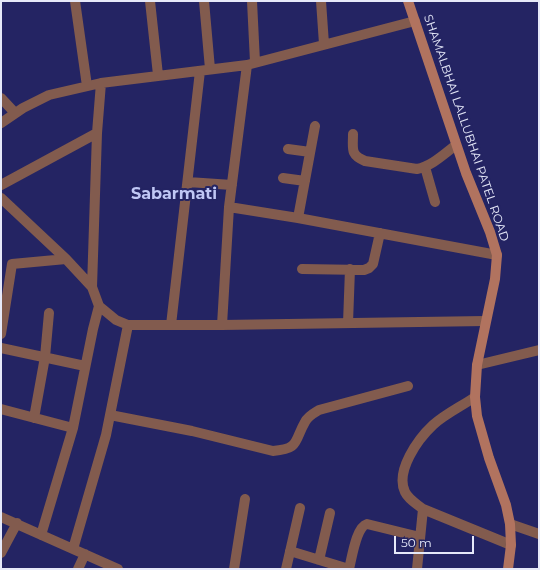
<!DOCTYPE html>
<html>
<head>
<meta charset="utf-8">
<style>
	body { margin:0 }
	#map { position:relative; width:540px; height:570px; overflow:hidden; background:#242463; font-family:Montserrat,sans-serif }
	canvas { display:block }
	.frame { position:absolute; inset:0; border:2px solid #e6e9f9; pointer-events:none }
	.scale { position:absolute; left:394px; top:536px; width:80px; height:18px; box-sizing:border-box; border:2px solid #e6e9f9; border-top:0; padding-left:5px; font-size:12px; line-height:14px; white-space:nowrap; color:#e6e9f9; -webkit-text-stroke:3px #242463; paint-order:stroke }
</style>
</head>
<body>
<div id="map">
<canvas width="540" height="570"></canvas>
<div class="frame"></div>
<div class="scale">50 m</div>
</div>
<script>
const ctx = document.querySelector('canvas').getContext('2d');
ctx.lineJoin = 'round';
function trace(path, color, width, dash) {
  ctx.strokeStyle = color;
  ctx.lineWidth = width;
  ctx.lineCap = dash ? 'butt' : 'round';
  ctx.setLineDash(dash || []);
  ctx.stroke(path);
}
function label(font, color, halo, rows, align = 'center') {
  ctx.font = font + ' Montserrat,sans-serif';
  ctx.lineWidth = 4;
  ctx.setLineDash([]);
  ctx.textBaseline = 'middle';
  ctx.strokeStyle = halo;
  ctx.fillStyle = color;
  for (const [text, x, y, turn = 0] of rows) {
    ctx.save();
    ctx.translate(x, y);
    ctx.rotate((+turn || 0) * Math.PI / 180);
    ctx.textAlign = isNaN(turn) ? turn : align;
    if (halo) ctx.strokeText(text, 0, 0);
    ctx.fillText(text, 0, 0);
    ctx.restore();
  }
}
trace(new Path2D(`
	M75,1L87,86
	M150,1L158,75
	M204,1L210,69
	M252,1L255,62
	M321,1L324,44
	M101,83L247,65L415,21
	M1,98L15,113
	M1,123L23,108L49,95L101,83L97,133L92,287
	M353,134C353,149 350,155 365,161L417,169C432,166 444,154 456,145
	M288,149L310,152
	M425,167L435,202
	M283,178L305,181
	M188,182L232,185
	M1,185L97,133
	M1,198L66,259L92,287L99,306L116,320L128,325L106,435L73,549
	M229,207L298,218L497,255
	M298,218L315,126
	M302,269L364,270L369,268L373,264L380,233
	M348,323L350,269
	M128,325H171L200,71
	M171,325H222L485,321
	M222,325L229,207L247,65
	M1,334L12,264L66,259
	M1,348L85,366
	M477,365L539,350
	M475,397C462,406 445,414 433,425C418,439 395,471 405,492C409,500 417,504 423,509L511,545
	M1,409L73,428L41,535
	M110,415L192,431L273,451C300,449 294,441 305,422C308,416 314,413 319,410L408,386
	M34,418L45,357L49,313
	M73,428L93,329L99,306
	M1,517L118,569
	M510,524L539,534
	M290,551L349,569
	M1,553L17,523
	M319,560L330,513
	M78,569L85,554
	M234,569L245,499
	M286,569L300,508
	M349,569C352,558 356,527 367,524L420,537
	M417,569L423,509`), '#825b4e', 10);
trace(new Path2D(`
	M408,1L466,173L490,232L497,255L495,279L477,365L475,397L477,416L489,458L506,505L510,524L511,545L508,569`), '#b1735f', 10);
label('12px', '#e6e9f9', '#242463', [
	["SHAMALBHAI LALLUBHAI PATEL ROAD",466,128,71]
]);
label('bold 16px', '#c0c7f5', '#242463', [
	["Sabarmati",174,194]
]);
</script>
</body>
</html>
